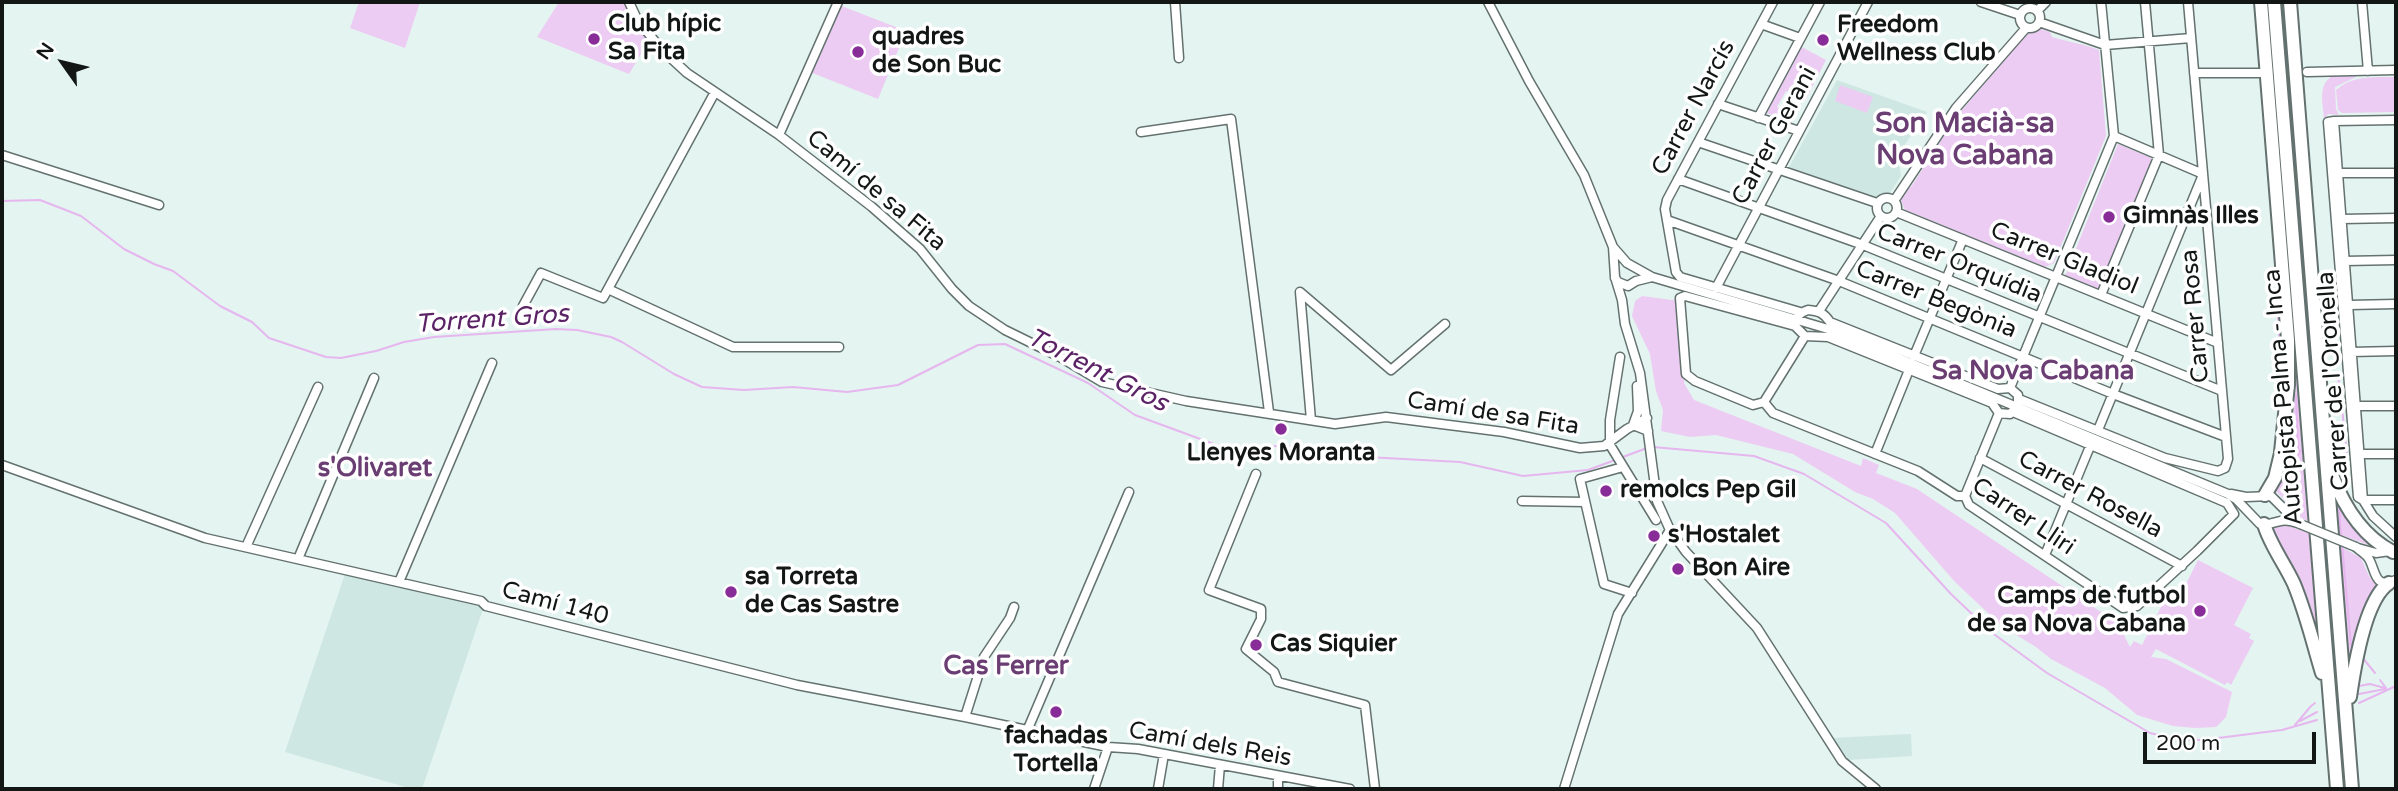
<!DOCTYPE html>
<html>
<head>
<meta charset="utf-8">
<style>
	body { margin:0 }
	#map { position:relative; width:2398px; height:791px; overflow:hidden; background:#e4f4f0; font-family:"Varela Round",sans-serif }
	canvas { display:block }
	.frame { position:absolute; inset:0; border:4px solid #121716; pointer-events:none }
	.north { position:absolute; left:28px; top:28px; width:70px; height:70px; -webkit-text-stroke:5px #fff; paint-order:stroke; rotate:304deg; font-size:19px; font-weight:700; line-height:28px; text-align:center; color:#121716 }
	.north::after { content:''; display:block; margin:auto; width:24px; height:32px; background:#121716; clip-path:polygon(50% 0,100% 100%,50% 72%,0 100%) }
	.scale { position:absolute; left:2143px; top:732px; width:173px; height:32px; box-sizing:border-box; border:4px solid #121716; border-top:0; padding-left:9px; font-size:21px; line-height:24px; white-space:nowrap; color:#121716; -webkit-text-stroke:5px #fff; paint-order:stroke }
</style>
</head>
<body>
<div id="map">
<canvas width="2398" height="791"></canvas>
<div class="frame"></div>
<div class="north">N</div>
<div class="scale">200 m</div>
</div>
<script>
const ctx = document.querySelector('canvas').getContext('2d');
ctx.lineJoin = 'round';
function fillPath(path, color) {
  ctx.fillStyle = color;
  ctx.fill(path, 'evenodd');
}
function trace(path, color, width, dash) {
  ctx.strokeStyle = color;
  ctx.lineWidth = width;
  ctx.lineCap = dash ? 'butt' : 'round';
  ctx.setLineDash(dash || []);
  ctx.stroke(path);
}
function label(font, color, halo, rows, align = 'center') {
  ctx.font = font + ' "Varela Round",sans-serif';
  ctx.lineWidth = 7;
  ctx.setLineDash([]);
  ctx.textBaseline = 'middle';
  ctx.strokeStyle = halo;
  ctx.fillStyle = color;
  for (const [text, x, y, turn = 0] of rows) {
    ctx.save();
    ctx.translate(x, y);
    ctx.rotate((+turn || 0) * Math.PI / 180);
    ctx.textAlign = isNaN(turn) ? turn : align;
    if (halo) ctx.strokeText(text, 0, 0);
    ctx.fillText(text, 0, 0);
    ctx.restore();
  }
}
fillPath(new Path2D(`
	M1837,80L1927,112L1898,155L1901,176L1890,193L1878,202L1789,167Z
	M345,574L484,606L422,789H412L285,752Z
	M1911,734L1912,756L1847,760L1832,738Z`), '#cee7e2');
fillPath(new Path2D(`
	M359,2H420L405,48L350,28Z
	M559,2H625L649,41L629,74L537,37Z
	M839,5L906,31L878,99L810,72Z
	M2041,29L2050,32L2052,37C2068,42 2085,44 2099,50L2106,136L2054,263L2045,267L1905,210L1900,198L1906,188L1911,187L1956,117L2014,49L2015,43L2026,33H2032Z
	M1800,46L1826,60L1805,101L1786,91L1777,107L1784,111L1780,119L1765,112Z
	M2334,75H2356V77L2335,87L2336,109L2339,115L2328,114L2324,119C2323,102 2317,84 2334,75Z
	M2396,77V112L2342,113L2338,110L2336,90C2352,75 2375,77 2396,77Z
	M1840,85L1873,97L1867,113L1835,101Z
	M2118,144L2152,158L2099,290L2065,276Z
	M1642,296L1672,300L1680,298L1686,374L1684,383L1694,400L1861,466L1863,458L1879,465L1876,473L1917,489L2110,618L2115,617L2130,647L2134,641L2142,645L2169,591L2180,596L2198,560L2253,588L2234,625L2251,634L2249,638L2254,641L2231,685L2227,682L2225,685L2156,649L2151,657L2166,659L2232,692L2226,717L2216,727L2195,728L2173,726L2137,715L2105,688L2051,659L2036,647L2003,627L1955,582L1895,513L1873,499L1855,492L1793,454L1716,435L1690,437L1661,431L1663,410L1656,391L1650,354L1632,316L1635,301Z
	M2297,368V386L2308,521C2285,512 2291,502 2275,491C2289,468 2296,396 2297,368Z
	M2335,496L2377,548L2338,534Z
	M2285,525L2309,533L2319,651L2269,530Z
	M2340,546L2361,558L2369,576L2376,585L2349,672Z`), '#edccf3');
trace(new Path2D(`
	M2,201L40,200L81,216L124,249L154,264L173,271L220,306L252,322L269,338L326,357L341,358L376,351L404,342L434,337L556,329L577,330L611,337L622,342L674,374L702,387L744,390L793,387L847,392L898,385L978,345L1005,344L1088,383L1135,415L1222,447L1287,446L1348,456L1460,462L1523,476L1588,470L1615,460
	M2278,316L2281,367L2283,370
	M2338,374C2340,396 2352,475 2345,491
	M2296,395L2298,449L2301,451
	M1653,447L1754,456L1804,474L1886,523L1951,594L1991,632L2047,673L2150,733L2174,739L2202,740L2282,730L2317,720
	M2337,448L2345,452
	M2300,452L2298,455L2300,492
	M1623,457L1647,448
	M2339,506L2341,539
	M2342,544L2351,645
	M2362,657L2375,673
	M2380,680L2386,688
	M2359,686L2370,684L2385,688
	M2359,694L2385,689
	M2359,703L2396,686
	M2300,721L2317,712
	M2295,725L2311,706L2315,703`), '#e6b6ef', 2);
const minor = new Path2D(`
	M629,2L637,19L661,49L687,73L779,135L872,207L920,249L952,289L969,306L1005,330L1060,357L1102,382L1186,401L1335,424L1386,417L1504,432L1580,448L1604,446L1627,429L1647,418
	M1175,2L1179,58
	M1488,2L1529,81L1584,175L1613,247L1615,277L1622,300L1625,324L1640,373L1657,501L1670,530L1686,552L1757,628L1842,761L1876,789
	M1773,2L1667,200L1665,209L1676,272L1680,277L1800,312
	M1981,2L2020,15
	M2362,2L2368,71
	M2020 18a10 10 0 1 1 20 0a10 10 0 1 1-20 0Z
	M2037,11L2046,2
	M2039,22L2105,45L2191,38
	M1761,24L1800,38
	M2307,72L2396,70
	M2194,73H2261
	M715,92L608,289L733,347H839
	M1718,104L1799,131
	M1758,118L1820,2
	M2334,121L2328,122L2358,497L2363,500L2373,516L2396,537
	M2334,121L2363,500
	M2334,121L2396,120
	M1141,132L1231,119L1269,412
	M779,135L838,2
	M2114,136L2203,174
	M1698,142L1877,203
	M2,155L159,205
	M2338,173H2396
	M1678,179L1863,245L2222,391
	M1877 208a10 10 0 1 1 20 0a10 10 0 1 1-20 0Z
	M1894,201L1956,108L2026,28
	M1896,212L2218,343
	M2342,219L2396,218
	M1667,220L1839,281L2113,394L2226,437
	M1613,247L1627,263L1652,277L1828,329L2228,494L2236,499L2260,524C2278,526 2277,515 2300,524
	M2345,261L2396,260
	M1615,278L1618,282L1628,286L1636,281L1652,277
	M1716,288L1868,2
	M2101,295L2159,155L2145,2
	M2349,305L2396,304
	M523,306L541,273L603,298L608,289
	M1808,310C1819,311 1824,313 1830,322L1998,389L2010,388L2018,395V406L2010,414L1999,413L1992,403L1828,337L1805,336L1795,326C1796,317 1799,313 1808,310Z
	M1819,311L1881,216
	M2350,352L2396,351
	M1914,356L1963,239
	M1620,357L1610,420V445L1656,520
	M1637,386L1638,411L1633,425L1648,431
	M2010,388L2114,136L2101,2
	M2019,399L2165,458L2218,471L2225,468L2228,459L2188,2
	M1764,402L1773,413L1918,471L1957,496H1965L1969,505L2123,608L2137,606L2197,551L2234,514L2227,503L2013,412
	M1764,402L1753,405L1695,381L1686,374L1680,298L1685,296L1795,326
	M1764,402L1805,336
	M2357,406H2396
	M1311,420L1300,292L1391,370L1445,324
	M2098,430L2202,177
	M1875,454L1909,370
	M2361,454H2396
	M1980,458L2182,566
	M2,465L205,538L481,601L486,606L797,685L965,717L1108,747L1138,749L1350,789
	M1623,467L1580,479L1604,584L1632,593
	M1256,474L1209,590L1261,609V619L1246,649L1274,672L1278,682L1365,705L1375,789
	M2231,494L2246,497L2271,496L2295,520
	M1965,496L1999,413
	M2363,500H2396
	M1522,501L1585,502
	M246,547L318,387
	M2356,547C2360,551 2366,554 2369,559C2376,571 2374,590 2396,580
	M2358,548L2376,553L2390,551
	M2045,555L2091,444
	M298,559L374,378
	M399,582L492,363
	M965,717L984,657L1010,618L1014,607
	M1027,731L1129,492
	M1094,789L1108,747
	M1158,789L1164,754
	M1218,789L1220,765
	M1278,789V776
	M1564,789L1618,614L1670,530`);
const highway = new Path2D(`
	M2261,2L2288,340V385L2281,452
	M2274,2L2337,789
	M2290,2L2352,789
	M2332,475C2344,507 2362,536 2393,552
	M2265,495L2275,478L2283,445
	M2264,524C2270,545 2285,564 2294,584C2306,613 2313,643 2322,673
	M2350,697C2354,669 2365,599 2389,583`);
trace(minor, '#64726f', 11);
trace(highway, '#64726f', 16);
trace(minor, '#fff', 8);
trace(highway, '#fff', 12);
const minorBridge = new Path2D(`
	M2300,524L2356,547`);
trace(minorBridge, '#64726f', 11, []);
trace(minorBridge, '#fff', 8);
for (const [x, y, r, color] of [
	[594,39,7,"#882d98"],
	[1823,40,7,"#882d98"],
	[858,52,7,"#882d98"],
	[2109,217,7,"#882d98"],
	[1281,429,7,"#882d98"],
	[1606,491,7,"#882d98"],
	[1654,536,7,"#882d98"],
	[1678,569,7,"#882d98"],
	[731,592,7,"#882d98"],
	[2200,611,7,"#882d98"],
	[1256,645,7,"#882d98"],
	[1056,712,7,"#882d98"]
]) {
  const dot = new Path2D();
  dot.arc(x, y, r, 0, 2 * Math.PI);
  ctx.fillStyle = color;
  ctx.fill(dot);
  trace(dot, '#fff', 2.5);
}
label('bold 24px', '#121716', '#fff', [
	["Club hípic",608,25],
	["Sa Fita",608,53],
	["Freedom",1837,26],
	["Wellness Club",1837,54],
	["quadres",872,38],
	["de Son Buc",872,66],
	["Gimnàs Illes",2123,217],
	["Llenyes Moranta",1281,454,"center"],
	["remolcs Pep Gil",1620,491],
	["s'Hostalet",1668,536],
	["Bon Aire",1692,569],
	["sa Torreta",745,578],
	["de Cas Sastre",745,606],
	["Camps de futbol",2186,597,"right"],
	["de sa Nova Cabana",2186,625,"right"],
	["Cas Siquier",1270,645],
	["fachadas",1056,737,"center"],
	["Tortella",1056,765,"center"]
], 'left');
label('24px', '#121716', '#fff', [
	["Carrer Narcís",1694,108,-62],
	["Carrer Gerani",1775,136,-62],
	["Camí de sa Fita",876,191,40],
	["Carrer Gladiol",2064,259,22],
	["Carrer Orquídia",1959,264,22],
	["Carrer Begònia",1936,300,22],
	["Carrer Rosa",2196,316,-95],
	["Carrer de l'Oronella",2334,381,-94],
	["Autopista Palma - Inca",2284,397,-95],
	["Camí de sa Fita",1493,414,9],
	["Carrer Rosella",2090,495,28],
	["Carrer Lliri",2023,517,34],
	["Camí 140",555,604,15],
	["Camí dels Reis",1210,745,10]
]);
label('italic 26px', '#5b2365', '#fff', [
	["Torrent Gros",492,320,-4],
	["Torrent Gros",1097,371,27]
]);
label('bold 26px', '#6a3d73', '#fff', [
	["Sa Nova Cabana",2033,372],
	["s'Olivaret",375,469],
	["Cas Ferrer",1006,667]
]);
label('bold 28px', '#6a3d73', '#fff', [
	["Son Macià-sa",1965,125],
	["Nova Cabana",1965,157]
]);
</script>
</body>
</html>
